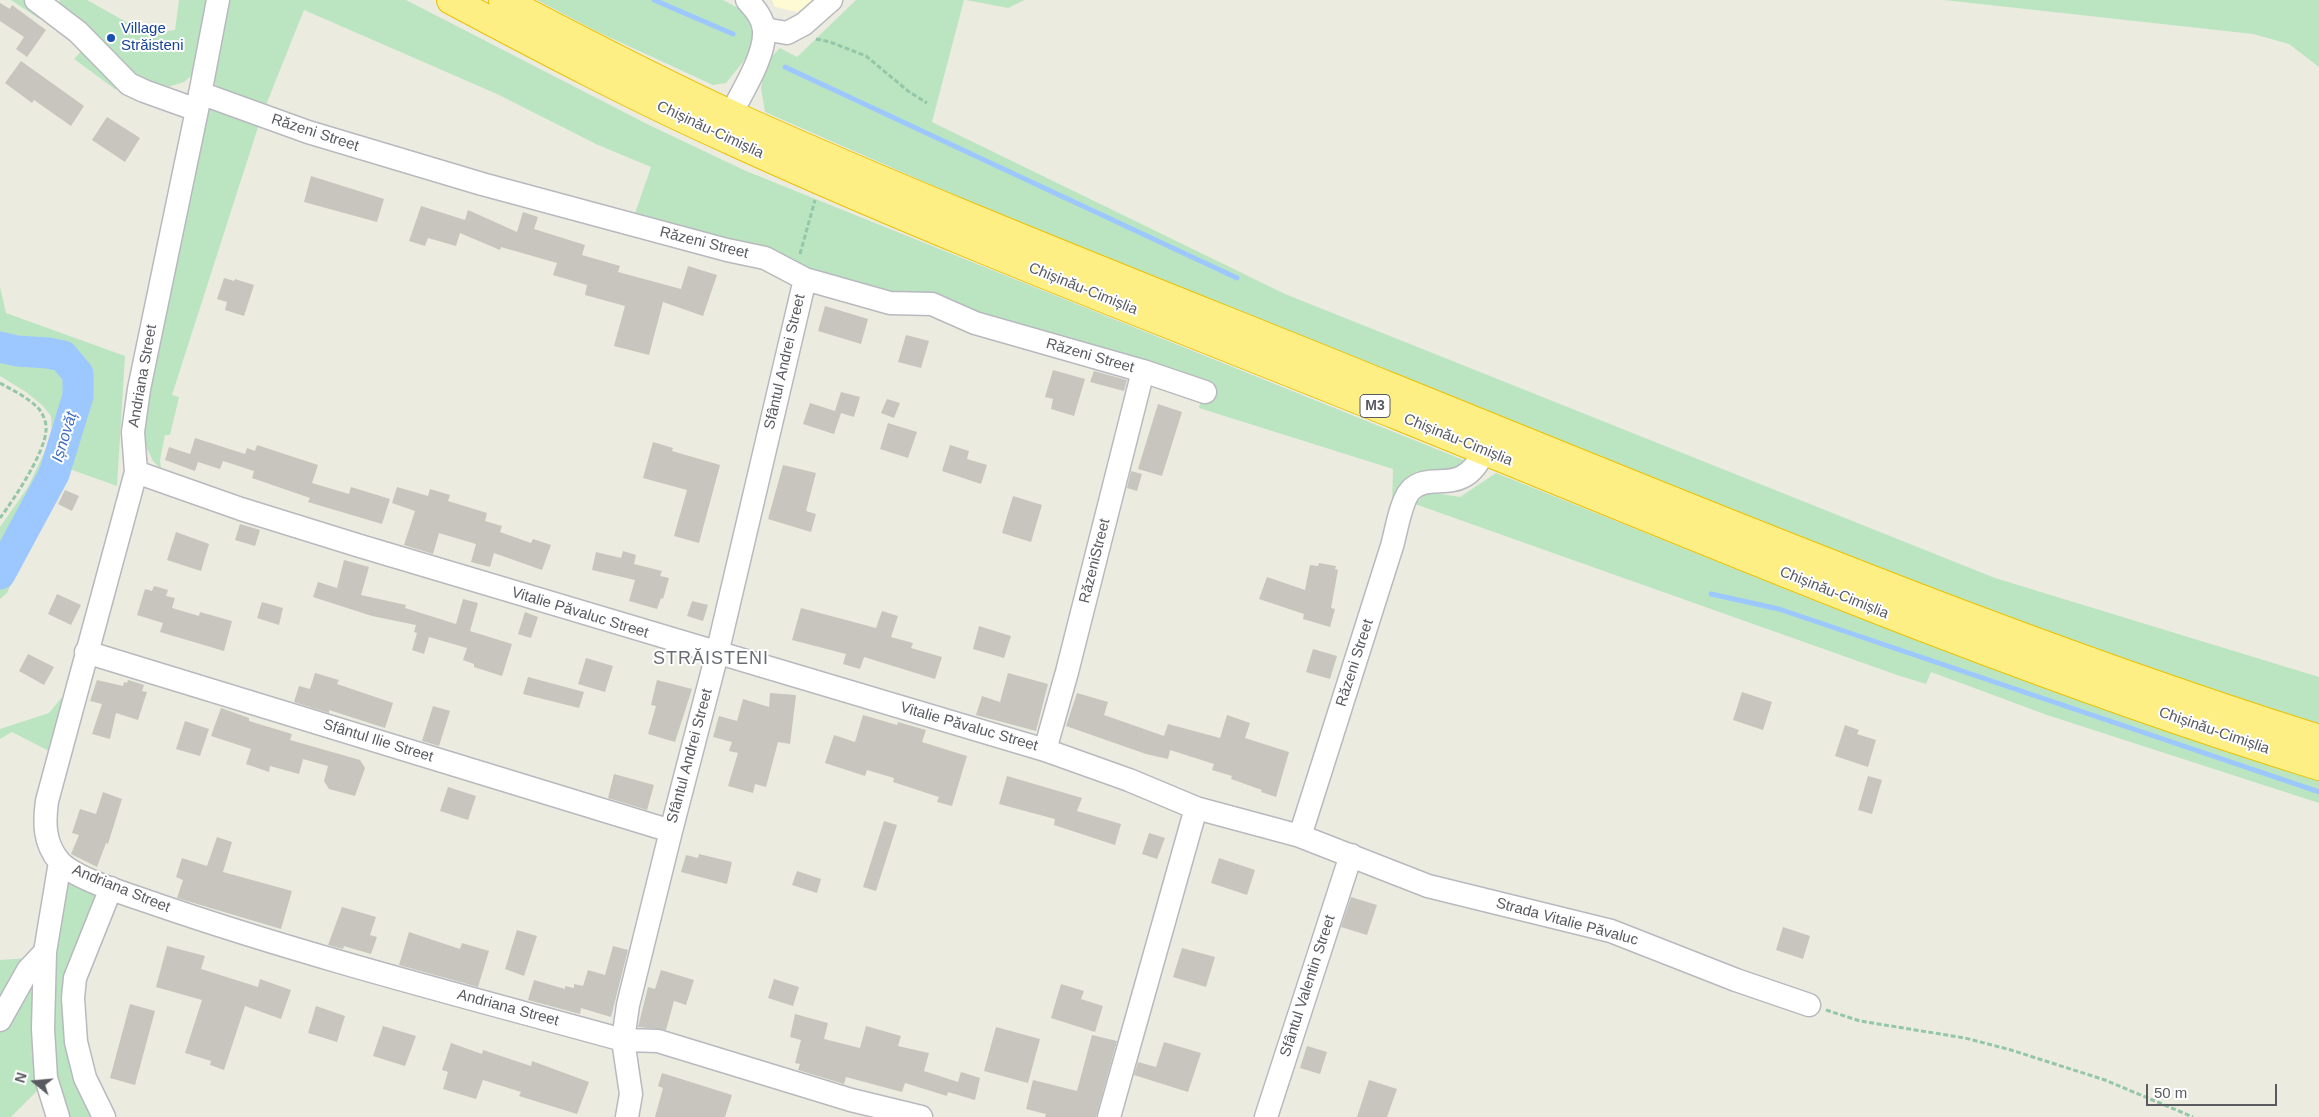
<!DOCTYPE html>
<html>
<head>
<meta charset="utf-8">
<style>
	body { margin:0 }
	#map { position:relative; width:2319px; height:1117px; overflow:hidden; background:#ecebe0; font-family:Arial,sans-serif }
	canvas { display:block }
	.north { position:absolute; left:10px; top:1057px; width:50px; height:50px; -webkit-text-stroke:4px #fff; paint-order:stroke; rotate:287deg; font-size:14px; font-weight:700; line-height:20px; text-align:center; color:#595b61 }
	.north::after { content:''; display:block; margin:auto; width:18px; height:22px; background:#595b61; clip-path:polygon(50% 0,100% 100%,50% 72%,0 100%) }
	.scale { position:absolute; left:2146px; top:1084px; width:131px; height:22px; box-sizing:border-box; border:2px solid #595b61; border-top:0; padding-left:6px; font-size:15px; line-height:18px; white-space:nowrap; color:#595b61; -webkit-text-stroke:4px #fff; paint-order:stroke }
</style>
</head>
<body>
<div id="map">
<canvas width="2319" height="1117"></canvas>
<div class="north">N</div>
<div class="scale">50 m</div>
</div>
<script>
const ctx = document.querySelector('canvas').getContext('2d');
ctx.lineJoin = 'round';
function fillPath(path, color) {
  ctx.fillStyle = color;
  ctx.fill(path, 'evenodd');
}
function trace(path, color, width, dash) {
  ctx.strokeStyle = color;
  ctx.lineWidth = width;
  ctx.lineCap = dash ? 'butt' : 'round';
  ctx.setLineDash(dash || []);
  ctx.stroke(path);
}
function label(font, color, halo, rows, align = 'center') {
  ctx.font = font + ' Arial,sans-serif';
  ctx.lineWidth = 4;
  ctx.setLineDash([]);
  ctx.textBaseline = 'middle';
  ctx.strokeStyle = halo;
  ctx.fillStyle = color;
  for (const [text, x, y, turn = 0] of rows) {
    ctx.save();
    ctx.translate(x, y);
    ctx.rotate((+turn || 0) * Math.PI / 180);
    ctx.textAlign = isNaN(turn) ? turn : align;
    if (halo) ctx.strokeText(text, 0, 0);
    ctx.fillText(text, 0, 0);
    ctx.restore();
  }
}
fillPath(new Path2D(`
	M772,0H816L797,12L775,7Z`), '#fefad3');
fillPath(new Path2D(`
	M11,0H23L42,13L38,18Z
	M60,0H87L139,29L156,33L175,30L179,0H210L197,71L184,82L165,88L135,77L75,15L59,2Z
	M230,0H406L649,125L746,171L1471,463L1408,484L1392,503L1393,469L1199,408L1204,385L809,273L780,253L633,219L651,167L598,145L497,94L304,10L264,110L224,94L212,81Z
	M537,0H723L750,14L754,36L747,57L726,83L713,85L598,32Z
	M856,0H964L932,122L1285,294L1995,578L2319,677V730L2295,723L1817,547L1002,216L765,112L761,88L765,63L780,48L797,57Z
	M966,0H1025L1008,8Z
	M1944,0H2319V67L2289,44L2253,34Z
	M84,48L116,83V90L74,59Z
	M209,108L260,121L172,395L179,397L170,435H165L160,460L161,469L153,461L143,440L146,403L165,301Z
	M0,287L6,313L125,356L117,486L64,467L7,593L0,599V527L28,487L52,436L51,416L43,406L26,392L0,376Z
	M1496,473L1820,603L2052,691L2319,780V803L2047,715L1931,672L1926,684L1897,675L1415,504L1428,492L1460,497Z
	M63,696L49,751L12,732L0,739V729L49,713Z
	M69,880L96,888L100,903L69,981L99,1117H64L53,1089L48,976L63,889Z
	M29,958L0,1005V960Z
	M40,965L42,1086L11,1117H0V1028Z`), '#bbe5c1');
trace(new Path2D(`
	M654,0L733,34
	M785,67L1237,278
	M1711,594L1779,609L2319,792`), '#9dc7ff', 5);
trace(new Path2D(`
	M0,347L17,351L48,353L63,356L78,374V396L54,474L0,574`), '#9dc7ff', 31);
fillPath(new Path2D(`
	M0,3L10,9L12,5L46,30L27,57L16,49L24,37L0,21Z
	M21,61L84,106L71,126L34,100L32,103L5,83Z
	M107,117L140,138L125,162L92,140Z
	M311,176L384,199L377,222L304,202Z
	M421,206L465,220L468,210L517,232L523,212L538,217L534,229L585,245L582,255L620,266L618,272L681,289L688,266L717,275L703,316L663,302L649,355L614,346L625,306L585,295L587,285L553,275L557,263L501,247L500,250L460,233L456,246L428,238L425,246L409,241Z
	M224,278L234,281L235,279L254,285L244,316L225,310L227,302L217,299Z
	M825,306L868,319L861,344L818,331Z
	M906,335L929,341L921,368L898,362Z
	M1053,370L1085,379L1074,416L1051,409L1053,399L1045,397Z
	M1094,371L1127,380L1124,391L1090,382Z
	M841,392L860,397L854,417L841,413L834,434L803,424L810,403L835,411Z
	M887,399L900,403L894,418L881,413Z
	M1158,404L1182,412L1162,476L1138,469Z
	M888,423L917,432L908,458L880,449Z
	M195,438L245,454L247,448L255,451L257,445L318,465L312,483L349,494L351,487L390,499L382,524L308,502L310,498L252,478L254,471L223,461L220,469L198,462L195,471L165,460L169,447L190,454Z
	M653,442L673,448L672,451L720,465L699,543L674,536L687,490L643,478Z
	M950,445L969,451L967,459L987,465L981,484L942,471Z
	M783,465L816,473L806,511L816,514L811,532L768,519Z
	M1131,471L1142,474L1137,491L1127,488Z
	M397,487L428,496L430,489L450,495L448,501L487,513L485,521L502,526L500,532L531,543L533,539L551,545L542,570L494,553L490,567L471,562L476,544L439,533L433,554L404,545L415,511L392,503Z
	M65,490L79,496L72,511L58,504Z
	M1013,496L1042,505L1031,542L1002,533Z
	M240,524L260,530L255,546L235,540Z
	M176,532L209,544L201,571L167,560Z
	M623,551L636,555L634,564L662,571L660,576L669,578L663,599L661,598L657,609L629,601L635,580L592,570L596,552L621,558Z
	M344,560L369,567L361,595L406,605L405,608L456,624L463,599L478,603L470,631L512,644L502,676L474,667V664L463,660L467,648L429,637L424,654L412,650L417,633L414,632L416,625L372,616L313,597L318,582L337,588Z
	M1319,563L1336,566L1335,569L1338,570L1331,608L1335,609L1330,627L1303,619L1304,614L1259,599L1267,577L1305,590L1310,565L1318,566Z
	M154,586L168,590L166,596L175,598L172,608L199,616L200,612L232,621L224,651L160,632L163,623L137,615L145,589L152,591Z
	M57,594L81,605L71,625L48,614Z
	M692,601L708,605L703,621L687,616Z
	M262,602L283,608L279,625L257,618Z
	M801,608L876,628L882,611L898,616L891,637L913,643L911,648L942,657L935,679L864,657L860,669L843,664L846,654L792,640Z
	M525,612L538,617L531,638L518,634Z
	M979,626L1011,636L1004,658L973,649Z
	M1313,649L1337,656L1330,679L1306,672Z
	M28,654L54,667L44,685L19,671Z
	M586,658L613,666L605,692L578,684Z
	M315,673L339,680L337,684L393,703L385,728L329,710V713L294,702L299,686L310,689Z
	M1008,673L1048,684L1036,731L976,715L982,696L1000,702Z
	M528,677L584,692L579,708L523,694Z
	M97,680L123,686L124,682L127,683L128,680L144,685L142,691L147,692L138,720L116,713L110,739L92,734L102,704L90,701Z
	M657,680L692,689L675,742L648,734L656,706L651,705Z
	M1742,692L1772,702L1763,730L1733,720Z
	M770,693L796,695L790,744L778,742L766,787L755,784L753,793L728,786L738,753L729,751L732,742L713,737L719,716L737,721L743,699L769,707Z
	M1077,693L1108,702L1104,715L1164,736L1168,724L1220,738L1227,715L1250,723L1245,738L1289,752L1276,797L1261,792L1262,790L1231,779L1232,776L1212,770L1214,764L1170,750L1168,759L1146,754L1066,726Z
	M433,706L450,711L439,746L422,741Z
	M221,708L249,718V721L292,734L290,740L360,760L365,768L355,796L329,789L324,781L328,766L303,759L299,774L270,766L269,772L246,764L251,749L211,736Z
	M863,715L897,725L898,722L926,730L922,742L967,756L952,806L937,802L939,797L893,782L894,778L867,770L865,776L825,763L834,735L855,742Z
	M185,721L209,729L200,756L176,749Z
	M1845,725L1859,730L1857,734L1876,740L1868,767L1835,756Z
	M614,774L654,785L647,810L608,798Z
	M1007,776L1082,798L1077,811L1121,824L1115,845L1054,825L1055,819L999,804Z
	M1868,776L1882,780L1872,814L1858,810Z
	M448,787L476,796L468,820L440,811Z
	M103,792L122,799L108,844L106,843L97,867L71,854L79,835L72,833L80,809L96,814Z
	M884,821L897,825L876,891L863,887Z
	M1149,833L1165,838L1157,859L1142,854Z
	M217,837L232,842L223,872L292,891L281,929L177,898L183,880L176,877L182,858L207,866Z
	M699,854L732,862L727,884L681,872L686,855L698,858Z
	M1219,858L1255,870L1247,895L1211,883Z
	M797,871L821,879L817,893L792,885Z
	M1351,897L1377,905L1367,935L1341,927Z
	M342,907L376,917L370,935L377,937L371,954L344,946L343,949L328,945Z
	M1783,927L1810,936L1803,959L1776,950Z
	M517,930L537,936L524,976L505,969Z
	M409,932L460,949L462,943L489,951L478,987L399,965Z
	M167,946L205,956L201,969L258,987L260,979L291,990L281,1019L245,1006L224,1070L210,1065L211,1061L185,1053L202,1000L156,987Z
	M613,946L628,950L611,1017L581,1008L580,1014L528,1000L534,980L565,989V986L574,988V984L583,986L588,970L605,975Z
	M1182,948L1215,957L1206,987L1173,977Z
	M661,970L694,980L686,1005L674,1001L666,1030L638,1027L648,987L655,989Z
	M774,979L799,987L793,1006L768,998Z
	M1061,984L1084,991L1081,999L1103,1006L1095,1032L1051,1018Z
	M130,1004L155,1011L135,1085L110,1078Z
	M316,1006L345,1016L337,1042L308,1033Z
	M795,1014L828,1023L824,1039L860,1048L866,1026L901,1036L898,1046L929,1053L924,1071L958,1082L961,1072L980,1078L975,1100L948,1092L947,1096L905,1083L902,1092L846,1077L844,1084L798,1070L800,1064L795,1063L801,1040L790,1037Z
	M383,1026L416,1036L405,1066L373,1056Z
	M996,1027L1040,1039L1028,1083L984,1071Z
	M1092,1035L1117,1041L1096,1117H1045L1046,1114L1026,1109L1033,1080L1077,1091Z
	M1164,1042L1201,1053L1188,1092L1134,1075L1138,1062L1156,1067Z
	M451,1043L482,1054L483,1050L531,1066L532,1061L589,1082L577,1114L519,1096L521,1092L483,1080L476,1099L443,1089L448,1072L442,1070Z
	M1307,1046L1327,1052L1320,1074L1300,1068Z
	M662,1073L732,1095L725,1117H655L663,1088L658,1086Z
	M1369,1080L1397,1089L1387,1117H1357Z`), '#c7c5bd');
const minor = new Path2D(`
	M36,0L78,32L129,84L144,91L197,110
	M218,0L197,110L139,389L133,432L136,472L47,801C44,823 44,843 59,861C74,879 133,896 155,904C309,957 467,997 623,1040L658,1041L851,1100L921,1117
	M764,29L787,33L804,24L831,0
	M200,93L308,132L482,184L727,250L765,258L805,279L890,303L932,304L975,323L1143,371L1205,392
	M731,114C742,92 766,55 764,30C763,18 755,9 747,0
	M136,472L241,509L360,546L1045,750L1129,780L1196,808L1300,836L1428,886L1611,931L1736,980L1809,1005
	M86,652L671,831
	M1045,750L1067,672L1143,371
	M1300,836L1392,546C1396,532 1401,501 1410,491C1424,475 1446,486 1462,477C1473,472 1479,461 1485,451
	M0,1020L28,970L45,952
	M58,1117L46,1078L43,1029L45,952L60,862
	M104,1117L85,1078L76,1042L73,998L75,978L111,888
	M627,1117L631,1094L623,1040L628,1005L671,831L717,654L805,279
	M1109,1117L1196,808
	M1266,1117L1351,855`);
const highway = new Path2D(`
	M451,0C543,49 636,98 732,141C951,241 1176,326 1399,416C1703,539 2005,669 2319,766
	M503,0C579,40 654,79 732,115C948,212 1169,297 1388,386C1696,510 2002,639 2319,739`);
trace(minor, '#b8b9bf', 25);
trace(highway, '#ecc100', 30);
trace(new Path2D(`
	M816,39L830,42L866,56L908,91L927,103
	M800,254L815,200
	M0,383C12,390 29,398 39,409C43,414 47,423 46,430C45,453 14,499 0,518
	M1826,1010L1860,1021L1965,1038L2011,1050L2105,1080L2193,1117`), '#94c6a8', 3, [5, 2.5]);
trace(minor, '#fff', 22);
trace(highway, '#feef85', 28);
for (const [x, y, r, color] of [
	[111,38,5,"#1a4fb4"]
]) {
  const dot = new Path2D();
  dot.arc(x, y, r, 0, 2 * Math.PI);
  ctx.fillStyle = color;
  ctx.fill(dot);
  trace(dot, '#fff', 2);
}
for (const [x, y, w] of [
	[1375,406,30]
]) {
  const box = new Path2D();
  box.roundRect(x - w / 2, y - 11.5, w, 23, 4);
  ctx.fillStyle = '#fff';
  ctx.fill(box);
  trace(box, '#595b61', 1);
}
label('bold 14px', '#595b61', null, [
	["M3",1375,406]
]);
label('15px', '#164399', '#fff', [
	["Village",121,29],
	["Străisteni",121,46]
], 'left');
label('15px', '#595b61', '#fff', [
	["Chișinău-Cimișlia",710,130,25],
	["Răzeni Street",315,133,18],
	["Răzeni Street",704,243,14],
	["Chișinău-Cimișlia",1083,289,22],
	["Răzeni Street",1090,356,16],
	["Sfântul Andrei Street",785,362,-77],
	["Andriana Street",143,376,-80],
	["Chișinău-Cimișlia",1458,440,22],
	["RăzeniStreet",1095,561,-76],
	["Chișinău-Cimișlia",1834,593,22],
	["Vitalie Păvaluc Street",580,613,17],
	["Răzeni Street",1355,663,-72],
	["Vitalie Păvaluc Street",969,727,16],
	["Chișinău-Cimișlia",2214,731,19],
	["Sfântul Ilie Street",378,741,17],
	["Sfântul Andrei Street",690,756,-75],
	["Andriana Street",121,889,22],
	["Strada Vitalie Păvaluc",1567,922,15],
	["Sfântul Valentin Street",1308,986,-72],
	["Andriana Street",508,1008,15]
]);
label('italic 16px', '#3f6ec3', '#fff', [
	["Ișnovăț",65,437,-73]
]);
ctx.letterSpacing = '1px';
label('18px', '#6a6d73', '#fff', [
	["STRĂISTENI",711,659]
]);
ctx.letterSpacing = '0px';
</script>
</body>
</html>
